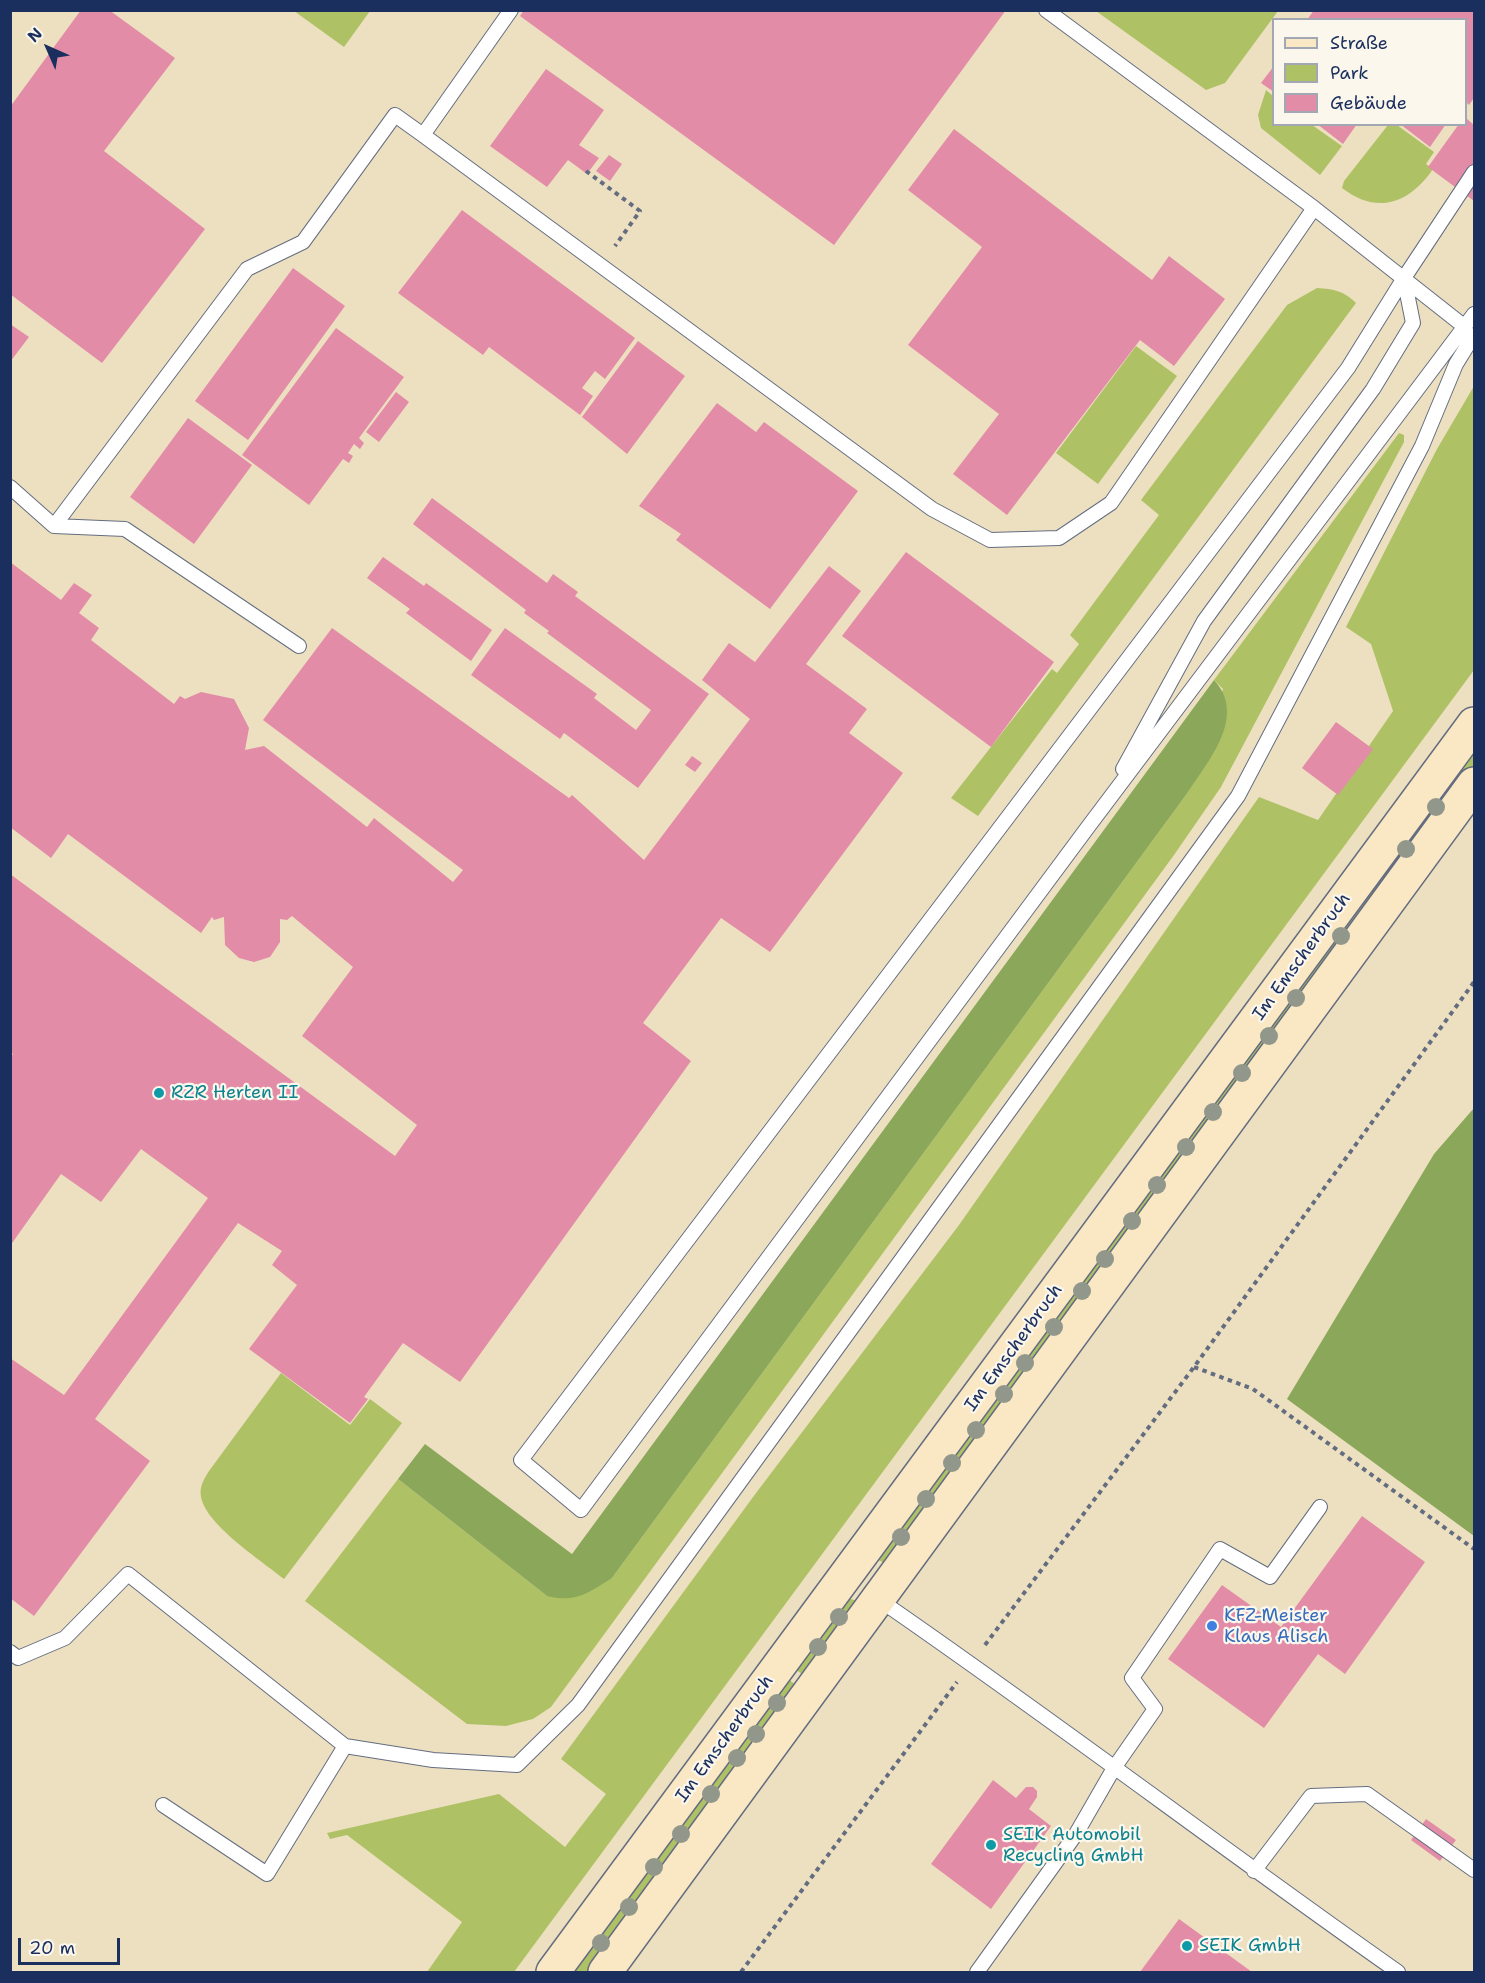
<!DOCTYPE html>
<html>
<head>
<meta charset="utf-8">
<style>
	body { margin:0 }
	#map { position:relative; width:1485px; height:1983px; overflow:hidden; background:#ede0c0; font-family:"Shantell Sans",sans-serif }
	canvas { display:block }
	.frame { position:absolute; inset:0; border:12px solid #1b2f5e; pointer-events:none }
	.legend { position:absolute; left:1272px; top:18px; width:195px; height:108px; box-sizing:border-box; background:#fbf7ec; border:2px solid #a1a7b3; margin:0; padding:8px 10px; list-style:none; font-size:18px; color:#1b2f5e }
	.legend li { display:flex; align-items:center; gap:12px; height:30px }
	.legend b { width:30px; border:2px solid #a1a7b3 }
	.north { position:absolute; left:18px; top:18px; width:60px; height:60px; -webkit-text-stroke:4px #fbf7ec; paint-order:stroke; rotate:315deg; font-size:16px; font-weight:700; line-height:24px; text-align:center; color:#1b2f5e }
	.north::after { content:''; display:block; margin:auto; width:21px; height:27px; background:#1b2f5e; clip-path:polygon(50% 0,100% 100%,50% 72%,0 100%) }
	.scale { position:absolute; left:18px; top:1938px; width:102px; height:27px; box-sizing:border-box; border:3px solid #1b2f5e; border-top:0; padding-left:8px; font-size:18px; line-height:21px; white-space:nowrap; color:#1b2f5e; -webkit-text-stroke:4px #fbf7ec; paint-order:stroke }
</style>
</head>
<body>
<div id="map">
<canvas width="1485" height="1983"></canvas>
<div class="frame"></div>
<ul class="legend">
<li><b style="height:8px;background:#fae7c3"></b>Straße</li>
<li><b style="height:16px;background:#afc165"></b>Park</li>
<li><b style="height:16px;background:#e28ca7"></b>Gebäude</li>
</ul>
<div class="north">N</div>
<div class="scale">20 m</div>
</div>
<script>
const ctx = document.querySelector('canvas').getContext('2d');
ctx.lineJoin = 'round';
function fillPath(path, color) {
  ctx.fillStyle = color;
  ctx.fill(path, 'evenodd');
}
function trace(path, color, width, dash) {
  ctx.strokeStyle = color;
  ctx.lineWidth = width;
  ctx.lineCap = dash ? 'butt' : 'round';
  ctx.setLineDash(dash || []);
  ctx.stroke(path);
}
function label(font, color, halo, rows, align = 'center') {
  ctx.font = font + ' "Shantell Sans",sans-serif';
  ctx.lineWidth = 4.5;
  ctx.setLineDash([]);
  ctx.textBaseline = 'middle';
  ctx.strokeStyle = halo;
  ctx.fillStyle = color;
  for (const [text, x, y, turn = 0] of rows) {
    ctx.save();
    ctx.translate(x, y);
    ctx.rotate((+turn || 0) * Math.PI / 180);
    ctx.textAlign = isNaN(turn) ? turn : align;
    if (halo) ctx.strokeText(text, 0, 0);
    ctx.fillText(text, 0, 0);
    ctx.restore();
  }
}
fillPath(new Path2D(`
	M294,11H370L344,47Z
	M1096,11H1278L1225,83L1206,90Z
	M1266,90L1273,96L1274,124L1312,125L1342,146L1320,175L1261,128L1258,115Z
	M1388,125H1397L1434,152L1426,164L1433,169C1409,204 1377,215 1342,188L1344,181Z
	M1317,288C1334,289 1344,291 1356,303L978,816L951,798L1052,669L1057,673L1079,644L1070,635L1159,515L1141,500L1287,305Z
	M1136,346L1177,376L1098,484L1056,453Z
	M1474,386V670L514,1972H427L462,1922L347,1835L330,1839L327,1833L499,1794L565,1847L606,1794L561,1759L756,1493L959,1225L1259,797L1318,820L1393,711L1371,644L1346,627L1437,449Z
	M1399,433L1404,435V442L1221,787L1174,855L551,1707L533,1719L506,1726L467,1724L305,1601L398,1479L547,1596L612,1578L1186,795L1223,689L1214,680Z
	M1474,745V769L889,1565L876,1559Z
	M281,1373L350,1425L370,1399L402,1423L284,1579C262,1561 206,1525 201,1497C199,1487 204,1479 209,1471Z
	M848,1598L860,1602L806,1677L795,1669Z
	M788,1679L799,1687L591,1972H572Z`), '#afc165');
fillPath(new Path2D(`
	M1214,680C1248,717 1207,762 1186,795L612,1578C588,1593 576,1603 547,1596L398,1479L425,1444L572,1554Z
	M1474,1108V1536L1287,1399L1434,1154Z`), '#8ba75a');
fillPath(new Path2D(`
	M81,10H109L175,58L104,151L205,229L102,363L10,294V107Z
	M524,10H1006L834,245L520,16Z
	M1314,10H1474V98L1469,105L1466,102V20H1307Z
	M1274,66V92L1261,83Z
	M546,69L604,110L579,145L599,158L587,174L568,160L547,187L490,146Z
	M1466,118L1474,125V201L1428,167L1459,124H1466Z
	M1317,124H1357L1343,144Z
	M1400,124H1446L1430,147Z
	M954,129L1152,280L1169,256L1225,299L1174,366L1140,340L1007,515L953,474L999,414L908,345L982,247L908,190Z
	M609,155L622,164L610,181L596,171Z
	M462,210L635,338L605,379L595,371L582,388L593,396L580,415L489,347L483,355L398,293Z
	M293,268L345,306L248,440L195,401Z
	M10,324L29,337L10,362Z
	M336,328L404,377L359,438L364,443L360,449L354,444L348,453L353,456L349,463L343,459L309,505L242,455Z
	M638,341L685,376L627,454L582,417Z
	M396,392L409,402L379,442L366,432Z
	M717,403L756,432L764,422L858,491L770,609L676,540L681,534L639,506Z
	M188,418L252,465L194,544L130,497Z
	M432,498L547,583L553,574L578,592L575,596L709,694L638,788L564,733L560,739L471,675L505,628L597,694L594,698L636,730L651,710L547,633L549,631L524,613L526,610L413,524Z
	M906,552L1054,662L991,747L842,636Z
	M383,557L424,586L426,583L492,630L471,661L406,613L410,609L367,578Z
	M10,562L61,600L74,583L92,595L79,613L99,628L91,640L174,704L180,696L185,699L201,692L234,699L249,728L245,750L264,746L367,827L374,818L453,882L463,870L263,720L332,628L569,798L572,795L644,860L750,719L702,680L729,643L755,662L829,566L861,591L806,664L867,709L849,733L903,773L770,952L721,918L643,1023L691,1061L460,1382L403,1343L364,1397L368,1399L350,1423L249,1349L297,1285L272,1265L282,1251L238,1223L95,1419L150,1461L34,1616L10,1598V1358L64,1395L208,1198L141,1149L101,1202L61,1174L10,1246V1058L13,1054L10,1052V874L395,1156L417,1125L302,1036L353,967L292,916L287,920L280,919V942L270,957L254,962L239,958L225,945L224,917L214,920L212,917L201,933L68,834L51,858L10,827Z
	M1336,722L1373,749L1338,795L1302,768Z
	M692,756L702,763L695,772L685,765Z
	M1362,1516L1425,1562L1345,1674L1318,1654L1264,1728L1168,1659L1222,1585L1281,1627Z
	M993,1780L1016,1798L1026,1787H1033L1037,1791V1797L1029,1809L1051,1826L991,1909L931,1864Z
	M1426,1819L1456,1840L1440,1861L1411,1840Z
	M1179,1919L1252,1972H1140Z`), '#e28ca7');
const lane = new Path2D(`
	M1046,10L1314,208L1465,327
	M423,135L932,509L990,540L1059,538L1111,503L1314,208
	M1474,172L1404,278L1348,368L521,1460L581,1510L1088,827L1474,314
	M10,487L54,526L247,269L303,242L395,115L423,135L511,10
	M54,526L125,529L299,646
	M1123,769L1204,621L1373,389L1413,323L1404,278
	M878,1599C1054,1720 1224,1850 1398,1972
	M10,1652L18,1658L65,1638L128,1574L345,1746L433,1760L517,1765L578,1705L1238,796L1422,446L1456,364L1474,335
	M163,1805L267,1874L345,1746
	M1254,1871L1311,1796L1367,1794L1474,1870
	M977,1972L1076,1834L1114,1768L1155,1709L1132,1678L1220,1549L1270,1577L1320,1507`);
const secondary = new Path2D(`
	M553,1972L1474,724
	M605,1972L1474,784`);
trace(lane, '#646d80', 16);
trace(secondary, '#646d80', 36);
trace(new Path2D(`
	M586,171L640,211L615,246
	M1194,1367L1253,1389L1474,1549
	M985,1645L1194,1367L1474,982
	M741,1972L957,1682`), '#646d80', 4, [4.5, 4.5]);
trace(lane, '#fff', 14);
trace(secondary, '#fae7c3', 33);
ctx.fillStyle = '#92978b';
for (const [x, y] of [
	[1436,807],
	[1406,849],
	[1341,936],
	[1296,998],
	[1269,1036],
	[1242,1073],
	[1213,1112],
	[1186,1147],
	[1157,1185],
	[1132,1221],
	[1105,1259],
	[1082,1291],
	[1054,1327],
	[1025,1363],
	[1004,1394],
	[976,1430],
	[952,1463],
	[926,1499],
	[901,1537],
	[839,1617],
	[818,1647],
	[777,1703],
	[756,1734],
	[737,1758],
	[711,1794],
	[681,1834],
	[654,1867],
	[629,1907],
	[601,1943]
]) {
  ctx.beginPath();
  ctx.arc(x, y, 9, 0, 2 * Math.PI);
  ctx.fill();
}
for (const [x, y, r, color] of [
	[159,1093,6,"#0f9aa8"],
	[1212,1626,6,"#3f7fe0"],
	[991,1845,6,"#0f9aa8"],
	[1187,1946,6,"#0f9aa8"]
]) {
  const dot = new Path2D();
  dot.arc(x, y, r, 0, 2 * Math.PI);
  ctx.fillStyle = color;
  ctx.fill(dot);
  trace(dot, '#fbf7ec', 2);
}
label('18px', '#1b2f5e', '#fbf7ec', [
	["Im Emscherbruch",1302,957,-54],
	["Im Emscherbruch",1014,1348,-54],
	["Im Emscherbruch",725,1739,-54]
]);
label('18px', '#0d838f', '#fbf7ec', [
	["RZR Herten II",171,1093],
	["SEIK Automobil",1003,1835],
	["Recycling GmbH",1003,1856],
	["SEIK GmbH",1199,1946]
], 'left');
label('18px', '#366cbe', '#fbf7ec', [
	["KFZ-Meister",1224,1616],
	["Klaus Alisch",1224,1637]
], 'left');
</script>
</body>
</html>
